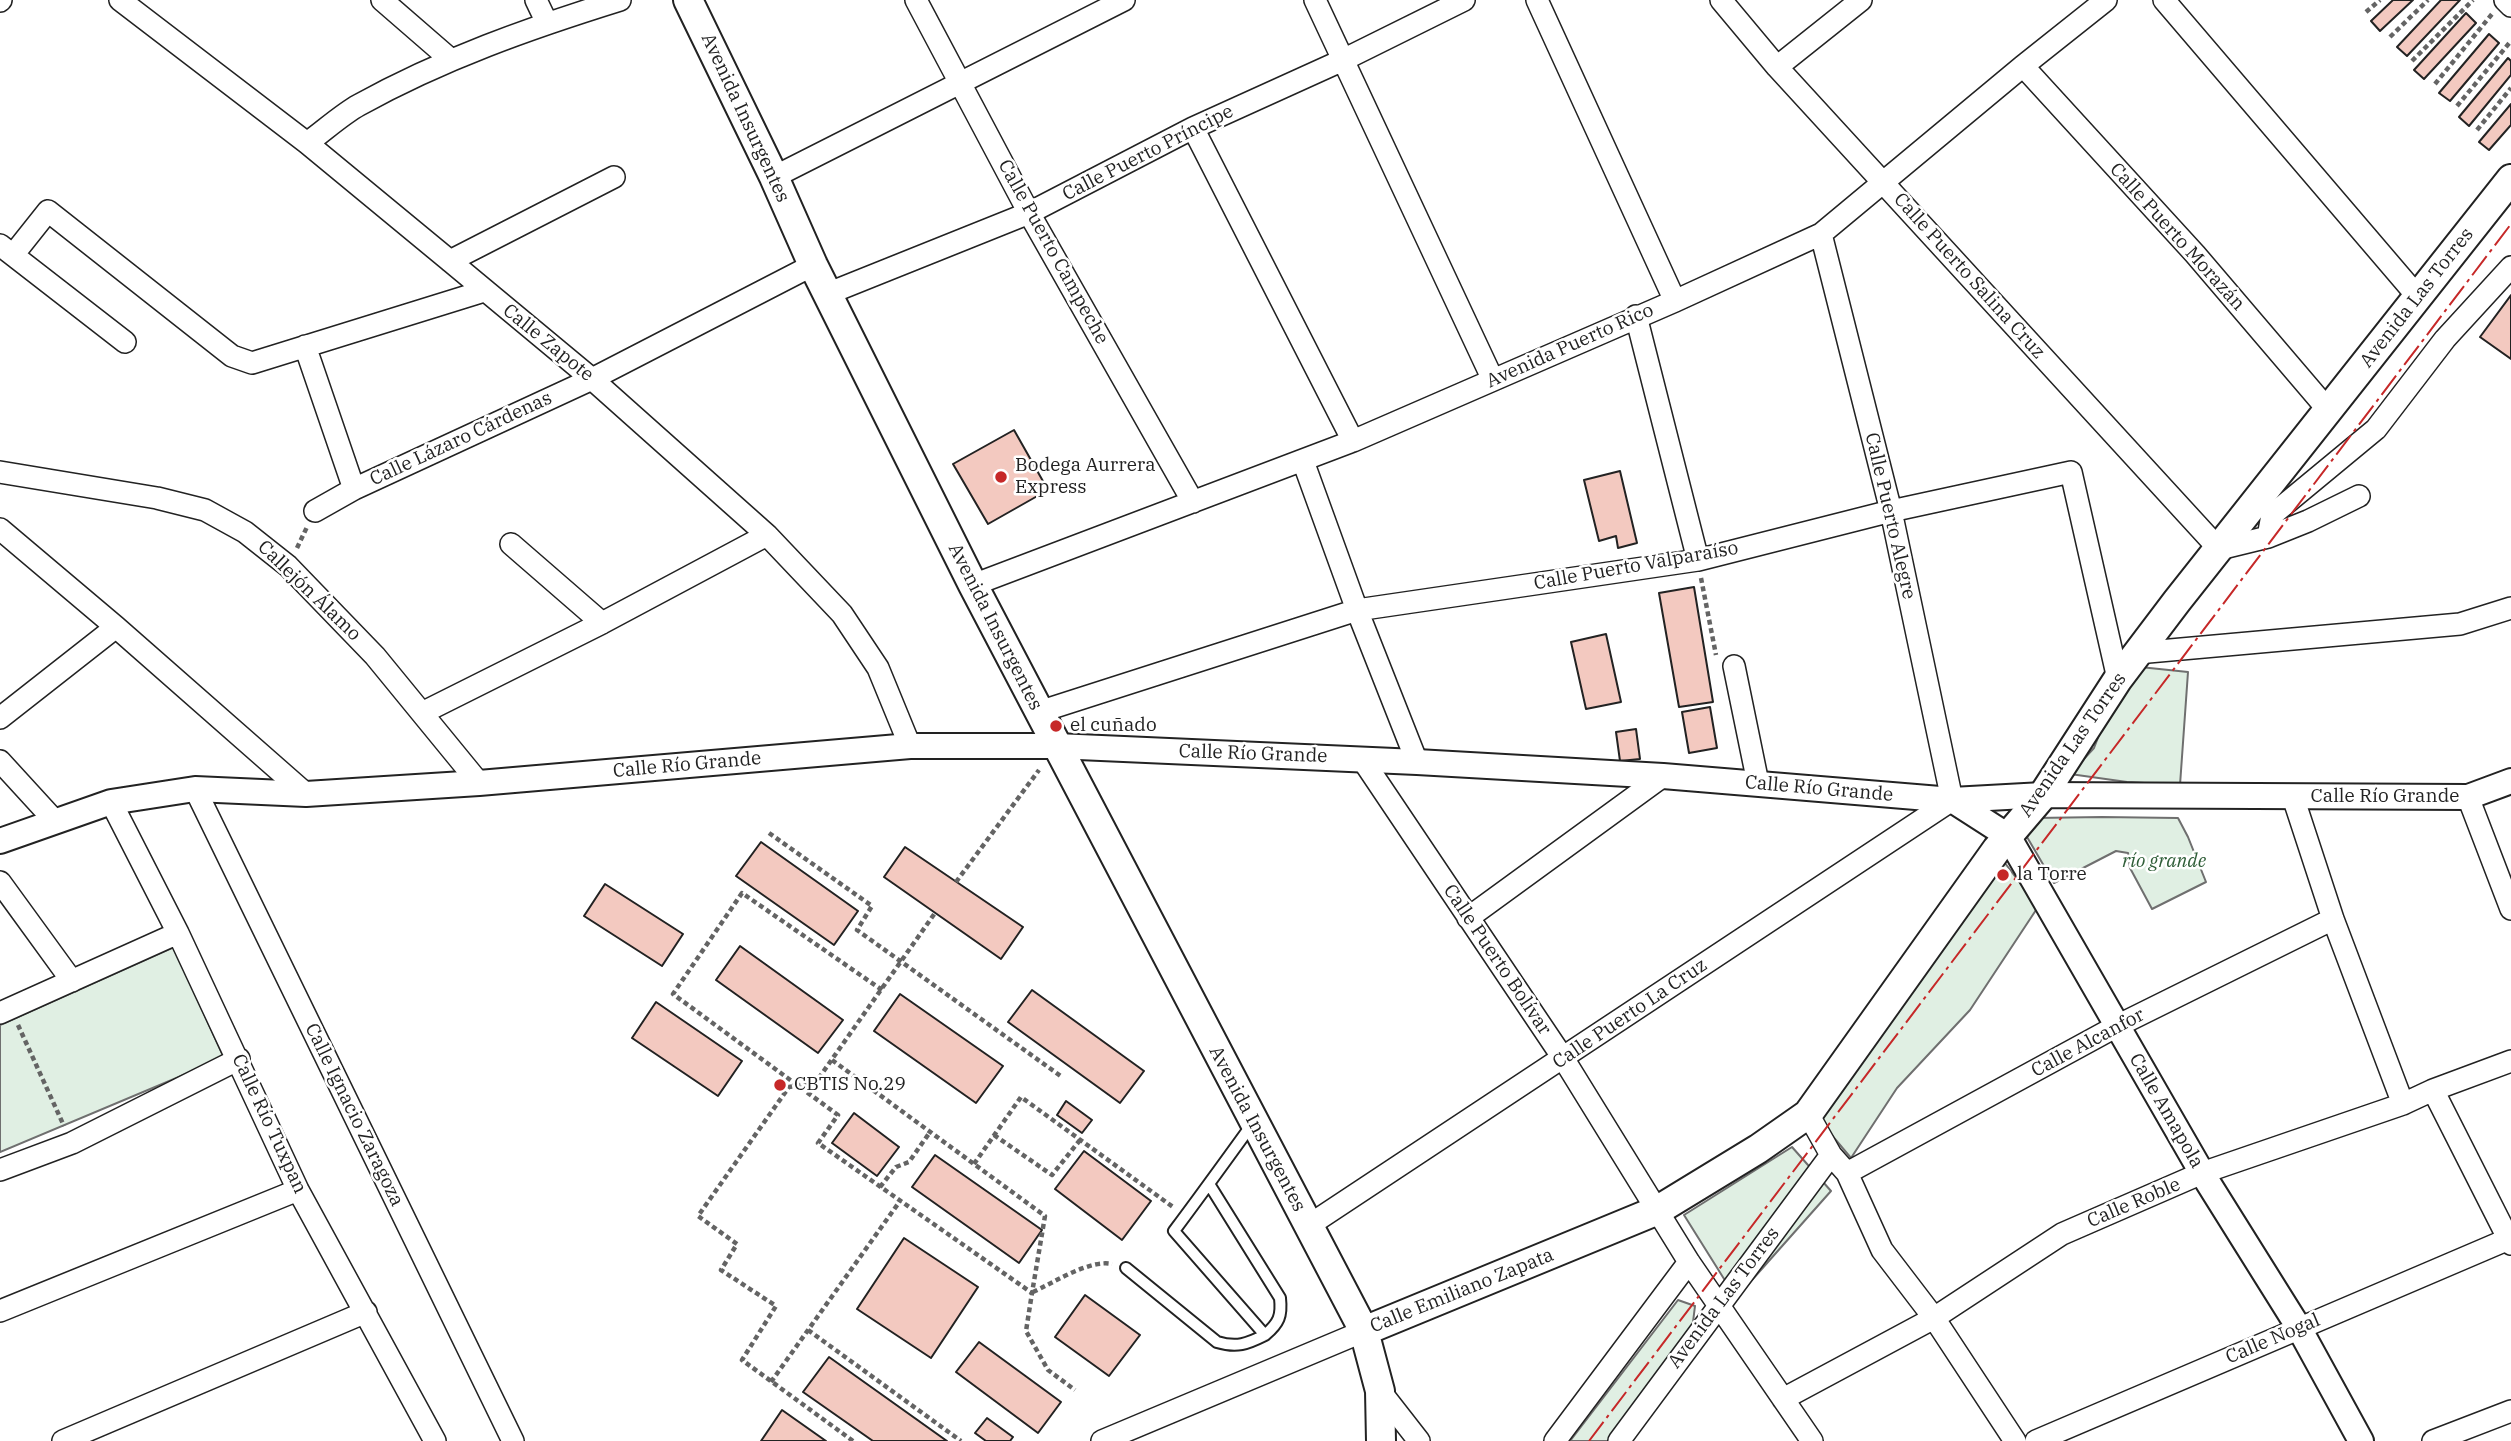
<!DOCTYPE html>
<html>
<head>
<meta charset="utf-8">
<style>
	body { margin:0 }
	canvas { display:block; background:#fff }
</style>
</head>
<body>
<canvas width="2511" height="1441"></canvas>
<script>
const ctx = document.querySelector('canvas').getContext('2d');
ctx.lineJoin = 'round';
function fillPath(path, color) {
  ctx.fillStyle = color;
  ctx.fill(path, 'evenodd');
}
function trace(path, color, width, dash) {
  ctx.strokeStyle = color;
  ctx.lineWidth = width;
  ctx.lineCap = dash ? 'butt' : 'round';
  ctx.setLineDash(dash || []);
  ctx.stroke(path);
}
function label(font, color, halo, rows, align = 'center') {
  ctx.font = font + ' "IBM Plex Serif",serif';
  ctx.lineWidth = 5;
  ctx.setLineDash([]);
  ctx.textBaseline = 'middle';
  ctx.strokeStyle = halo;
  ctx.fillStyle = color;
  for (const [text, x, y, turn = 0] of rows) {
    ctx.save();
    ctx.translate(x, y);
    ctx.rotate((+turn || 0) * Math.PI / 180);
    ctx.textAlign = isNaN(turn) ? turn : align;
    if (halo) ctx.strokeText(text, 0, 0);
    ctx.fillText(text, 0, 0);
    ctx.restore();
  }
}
const green = new Path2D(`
	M2140,667L2188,672L2180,785L2127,782L2070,774L2094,748L2108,712Z
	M2102,817L2178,818L2188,837L2206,882L2152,909L2130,868L2128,853L2116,851L2054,883L2027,837L2035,818Z
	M1999,855L2038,907L1970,1010L1897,1088L1851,1158L1819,1120Z
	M174,947L224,1058L0,1152V1025Z
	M1792,1147L1831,1191L1736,1298L1684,1215Z
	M1678,1300L1695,1306L1693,1322L1695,1333L1684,1342L1608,1441H1570Z`);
fillPath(green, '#e0efe3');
trace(green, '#6f6f6f', 2);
const building = new Path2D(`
	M2393,0H2413L2380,31L2371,21Z
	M2441,0H2460L2407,56L2397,47Z
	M2466,13L2476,23L2424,79L2414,70Z
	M2489,34L2499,43L2450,101L2439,93Z
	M2508,58L2511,61V75L2469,126L2459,117Z
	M2511,104V125L2489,150L2479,142Z
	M2511,295V359L2480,337Z
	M1014,430L1048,490L988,524L953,464Z
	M1620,471L1637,543L1618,548L1616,536L1599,541L1584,480Z
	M1694,587L1713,702L1679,707L1659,593Z
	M1606,634L1621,702L1586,709L1571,642Z
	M1710,707L1717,748L1689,753L1682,712Z
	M1636,729L1640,759L1620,761L1616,732Z
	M761,842L858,911L834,945L736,876Z
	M905,847L1023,927L1001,959L884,877Z
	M605,884L683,934L662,966L584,916Z
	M740,946L843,1020L818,1053L716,980Z
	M1032,990L1144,1071L1120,1103L1008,1022Z
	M900,994L1003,1066L976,1103L874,1031Z
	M656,1002L742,1061L718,1096L632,1038Z
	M1066,1101L1092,1120L1082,1133L1057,1115Z
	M854,1113L899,1147L877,1176L832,1143Z
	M1084,1151L1151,1201L1122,1240L1055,1189Z
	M935,1155L1042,1230L1019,1263L912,1187Z
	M904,1238L978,1287L931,1358L857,1309Z
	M1085,1295L1140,1335L1109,1376L1055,1337Z
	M979,1342L1061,1402L1038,1433L956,1372Z
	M829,1357L947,1441H873L803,1392Z
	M782,1410L826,1441H761Z
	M987,1418L1013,1437L1010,1441H986L975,1433Z`);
fillPath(building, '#f3c9c0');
trace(building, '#222', 2);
const service = new Path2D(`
	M1209,1184L1280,1298C1282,1316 1279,1323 1265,1335L1174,1231C1201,1195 1227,1159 1253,1123
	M1126,1268L1217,1342C1237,1348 1247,1344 1265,1335`);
const minor = new Path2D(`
	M120,0L307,143L450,261L592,379L767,535L842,614L878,668L910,746
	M382,0L450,59
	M536,0L547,23
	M916,0L1029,213L1193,502
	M1315,0L1493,380
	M1537,0L1675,301
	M1721,0L1777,67L2219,549L2268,537L2272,515L2376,429L2445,339L2511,267
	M2164,0L2418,297
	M2505,0L2511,6
	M0,1L1,0
	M2023,66L2195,254L2329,411
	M1777,67L1861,0
	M1193,128L1353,441
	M307,143C324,131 341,115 359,105C442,59 530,28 620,0
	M774,177L1124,0
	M0,245L125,342
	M13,255L48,211L232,356L252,363L484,291
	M450,261L614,177
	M827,294L1029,213L1193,128L1343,60L1464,0
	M1636,316L1698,560
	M305,346L354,489
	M1303,461L1357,610L1417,762
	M0,472L157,498L205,510L245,532L288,566L375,656L479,783
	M315,511L354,489L592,379L813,265
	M0,529L116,627L306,794
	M2268,537L2308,521L2359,496
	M511,544L602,623
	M973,585L1353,441L1675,301L1821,234L2023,66L2106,0
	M2137,653L2460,624L2511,608
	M1734,666L1758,783
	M1039,712L1357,610L1698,560L1891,511L2071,472L2118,679
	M422,713L602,623L767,535
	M0,718L116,627
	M1362,759L1563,1058L1689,1262L1812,1441
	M0,761L54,820
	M195,789L513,1441
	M2293,797L2333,919L2403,1104
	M2468,797L2511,909
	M111,802L178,933L298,1190L435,1441
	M0,882L72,981
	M1468,918L1663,776
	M0,1013L178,933
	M2433,1090L2511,1244
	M1808,1114L1831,1155L1847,1173L1882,1250L1934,1318L2015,1441
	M0,1170L72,1143L239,1059
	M1847,1173L2117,1026L2333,919
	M1308,1226L1952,800L1891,511L1821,234
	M0,1311L298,1190
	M1380,1391L1419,1441
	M1783,1399L1934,1318L2062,1234L2202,1173L2403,1104L2433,1090L2511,1061
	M63,1441L366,1312
	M1102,1441L1364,1331
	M1555,1441L1689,1262
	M1619,1441L1831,1155
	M2036,1441L2511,1238
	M2433,1441L2511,1411`);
const tertiary = new Path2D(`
	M1952,800L2008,836L2202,1173L2299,1328L2361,1441
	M0,841L111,802L195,789L306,794L479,783L910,746H1056L1417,762L1663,776L1952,800L2043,795L2468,797L2511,781`);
const secondary = new Path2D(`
	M688,0L774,177L813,265L973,585L1364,1331L1380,1391L1381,1441
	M1364,1331L1658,1210L1758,1149L1808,1114L1997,849L2043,795L2118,679L2177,601L2511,179`);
trace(service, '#222', 14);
trace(minor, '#222', 24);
trace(tertiary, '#222', 28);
trace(secondary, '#222', 32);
trace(new Path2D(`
	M2366,12L2380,0
	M2390,37L2428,0
	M2412,61L2473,0
	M2435,84L2492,14
	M2457,106L2511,41
	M2477,130L2511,88
	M297,548L307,527
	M1701,578L1716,655
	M769,833L872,906L857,930L1062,1077
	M956,882L1039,770
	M882,990L742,893L673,994L838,1115L818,1143L1032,1293L1026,1331L1048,1370L1075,1390
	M18,1025L64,1126
	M832,1060L1045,1216L1032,1293
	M994,1135L1052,1175L1080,1140
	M974,1164L1021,1097L1173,1207
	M880,1187L896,1167L909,1162L930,1132
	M1033,1292C1053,1283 1090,1259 1112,1264
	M808,1330L961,1441
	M771,1382L900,1201
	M853,1441L742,1360L776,1306L721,1270L737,1244L698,1216L789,1087L816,1082L935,913`), '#646464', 4.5, [5, 3.5]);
trace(service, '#fff', 10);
trace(minor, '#fff', 21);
trace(tertiary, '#fff', 24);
trace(secondary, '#fff', 28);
trace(new Path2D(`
	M1589,1441L2511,224`), '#c62828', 2, [24, 5, 3.5, 5]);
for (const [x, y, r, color] of [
	[1001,477,7,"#c62828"],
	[1056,726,7,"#c62828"],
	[2003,875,7,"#c62828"],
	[780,1085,7,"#c62828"]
]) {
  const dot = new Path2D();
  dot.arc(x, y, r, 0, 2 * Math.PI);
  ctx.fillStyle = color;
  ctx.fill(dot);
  trace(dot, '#fff', 2.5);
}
label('19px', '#222', '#fff', [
	["Avenida Insurgentes",745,118,65],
	["Calle Puerto Príncipe",1148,153,-27],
	["Calle Puerto Morazán",2177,237,48],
	["Calle Puerto Campeche",1053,252,61],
	["Calle Puerto Salina Cruz",1969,276,48],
	["Avenida Las Torres",2417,298,-52],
	["Calle Zapote",548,343,39],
	["Avenida Puerto Rico",1570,346,-24],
	["Calle Lázaro Cárdenas",461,439,-25],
	["Calle Puerto Alegre",1890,516,77],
	["Calle Puerto Valparaíso",1636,566,-10],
	["Callejón Álamo",309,591,44],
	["Avenida Insurgentes",995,627,63],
	["Avenida Las Torres",2073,745,-55],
	["Calle Río Grande",1253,754,2],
	["Calle Río Grande",687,765,-5],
	["Calle Río Grande",1819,789,5],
	["Calle Río Grande",2385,797],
	["Calle Puerto Bolívar",1497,960,56],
	["Calle Puerto La Cruz",1630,1014,-34],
	["Calle Alcanfor",2088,1043,-28],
	["Calle Amapola",2166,1111,60],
	["Calle Ignacio Zaragoza",354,1115,64],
	["Calle Río Tuxpan",269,1124,65],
	["Avenida Insurgentes",1257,1129,62],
	["Calle Roble",2134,1203,-23],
	["Calle Emiliano Zapata",1462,1291,-22],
	["Avenida Las Torres",1724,1298,-53],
	["Calle Nogal",2273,1339,-23]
]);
label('19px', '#222', '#fff', [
	["Bodega Aurrera",1015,466],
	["Express",1015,488],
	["el cuñado",1070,726],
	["la Torre",2017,875],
	["CBTIS No.29",794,1085]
], 'left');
label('italic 19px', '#2f5e38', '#fff', [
	["río grande",2164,862]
]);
</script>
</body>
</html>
